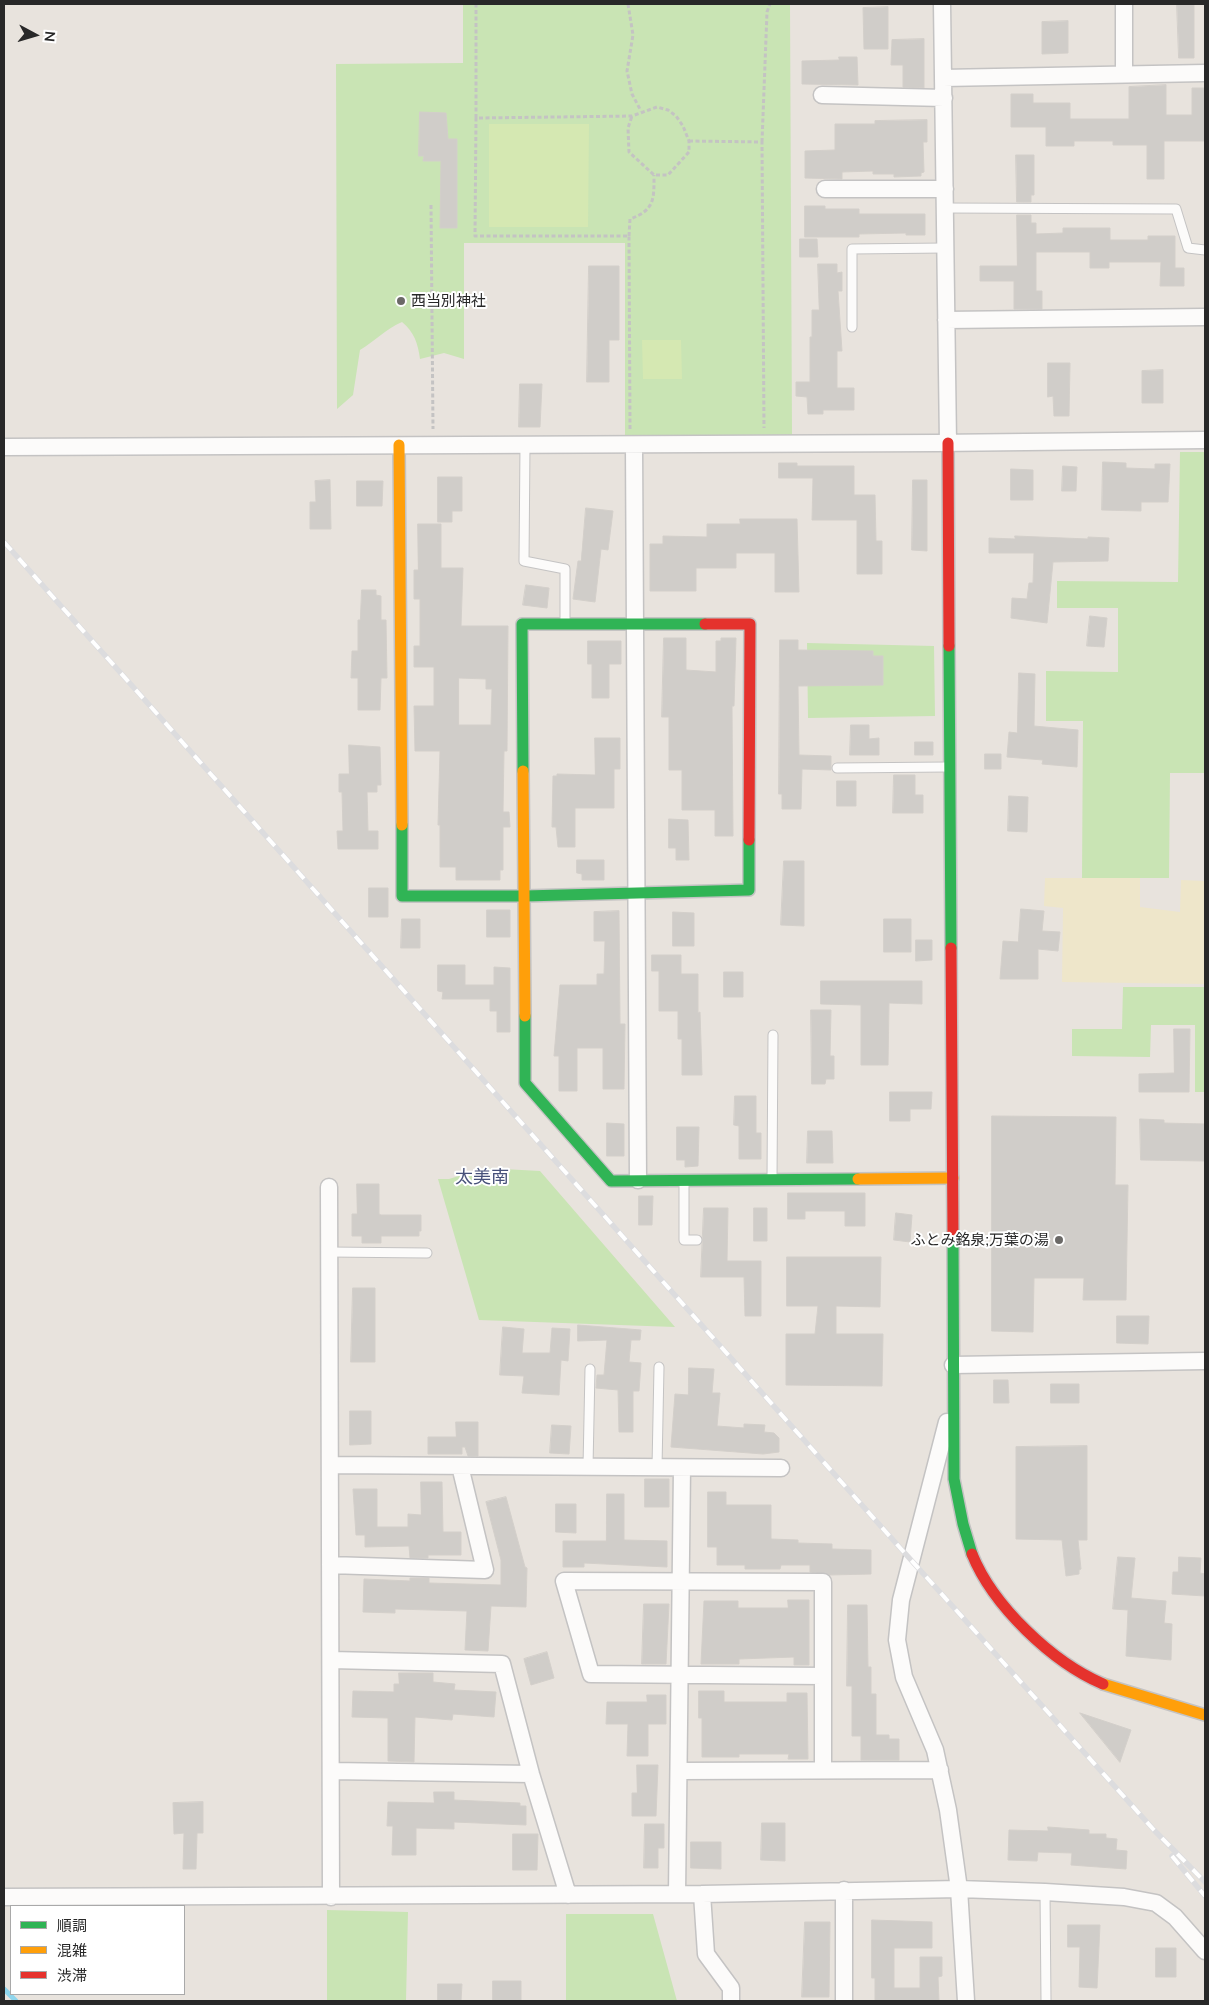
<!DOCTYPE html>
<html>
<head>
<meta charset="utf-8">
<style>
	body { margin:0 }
	#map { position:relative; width:1209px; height:2005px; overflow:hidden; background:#e8e3dd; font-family:Mulish,"Noto Sans JP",sans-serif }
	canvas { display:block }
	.frame { position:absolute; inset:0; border:5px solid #282828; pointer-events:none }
	.legend { position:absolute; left:10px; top:1905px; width:175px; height:90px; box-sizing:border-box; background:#fff; border:1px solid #a9a9a9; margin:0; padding:6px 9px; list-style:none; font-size:15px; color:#282828 }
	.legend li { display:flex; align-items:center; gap:10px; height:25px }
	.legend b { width:25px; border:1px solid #a9a9a9 }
	.north { position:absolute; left:10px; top:10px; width:50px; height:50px; -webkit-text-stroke:4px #fff; paint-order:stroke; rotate:96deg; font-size:14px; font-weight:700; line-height:20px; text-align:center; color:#282828 }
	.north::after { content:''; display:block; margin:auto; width:18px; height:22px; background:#282828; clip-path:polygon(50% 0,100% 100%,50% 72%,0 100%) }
</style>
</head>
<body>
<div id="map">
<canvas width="1209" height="2005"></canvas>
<div class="frame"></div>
<ul class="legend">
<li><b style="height:6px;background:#30b455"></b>順調</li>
<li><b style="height:6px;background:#ff9f0a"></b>混雑</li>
<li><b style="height:6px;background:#e5322d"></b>渋滞</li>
</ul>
<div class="north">N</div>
</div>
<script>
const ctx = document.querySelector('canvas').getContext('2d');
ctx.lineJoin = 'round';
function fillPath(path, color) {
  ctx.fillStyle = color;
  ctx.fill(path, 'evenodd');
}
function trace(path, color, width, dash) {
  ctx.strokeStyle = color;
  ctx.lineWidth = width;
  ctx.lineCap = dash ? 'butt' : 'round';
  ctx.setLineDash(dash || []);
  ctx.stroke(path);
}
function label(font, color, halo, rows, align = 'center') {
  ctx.font = font + ' Mulish,"Noto Sans JP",sans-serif';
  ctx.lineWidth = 4;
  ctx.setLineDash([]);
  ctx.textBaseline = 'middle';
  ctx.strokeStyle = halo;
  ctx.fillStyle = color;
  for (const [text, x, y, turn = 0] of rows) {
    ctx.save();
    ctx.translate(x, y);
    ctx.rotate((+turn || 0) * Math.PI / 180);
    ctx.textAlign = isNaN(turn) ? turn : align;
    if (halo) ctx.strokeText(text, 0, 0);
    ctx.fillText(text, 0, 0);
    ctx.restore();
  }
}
fillPath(new Path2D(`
	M463,4H790L792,435H625V243H464V359L444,353L420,359C418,343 414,332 402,322C386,329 375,341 360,350L353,395L337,409L336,64L463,63Z
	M1180,452H1205V773H1170L1169,878H1082L1083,721H1046V671L1118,672V608H1057V581L1178,582Z
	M807,643L934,646L935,716L808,718Z
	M1123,987H1205V1092H1195V1025H1151L1150,1057L1072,1056V1029H1122Z
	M485,1168L540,1171L675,1327L479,1320L438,1179H449Z
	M327,1910L408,1912L406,2001H327Z
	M566,1914H653L677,2001H566Z`), '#c9e4b4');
fillPath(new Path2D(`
	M1045,878H1140V907L1180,912L1181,880L1205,881V984L1062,982L1063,908L1044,906Z`), '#eee6ca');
fillPath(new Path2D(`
	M489,124H589L588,227H489Z
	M642,340H681L682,379H643Z`), '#d5e8b2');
trace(new Path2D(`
	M4,1989L16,2001`), '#8ed5ec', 5);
const building = new Path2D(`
	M1177,4H1194V58H1179Z
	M888,7V49H864L863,8Z
	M1068,21V53L1042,54V22Z
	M924,39V88L903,87V65H891L892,40Z
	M839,57H857L858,85L802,84V61L839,60Z
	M1166,85V115H1192V88H1205V141H1164V179H1147V145H1113V141H1074V146H1046V127H1011V94H1033V103H1070V119H1129V87Z
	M420,112L446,113L448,139H457V228H440L441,161H423L424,156H419Z
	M927,120V142H923L924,172L921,173V176L894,177V174H873V171L842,172V179L805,178V151L835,150V124H875V121Z
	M1016,155H1034V195H1031V202H1017Z
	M805,206H825V209H859V214H925V235H906V233L859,234V237H805Z
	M1017,215H1031V223H1036V234L1063,233V228H1110V240H1148V236H1175V268H1184V286H1160L1161,262H1109V268H1090V252H1036V291H1042V309H1014V281H980V266H1017Z
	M800,239H817L818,257H800Z
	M818,264H837V273L842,272V291H838L842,351H837V388H854V410H823V414H808L807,397L796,396V382H810V337H812V310H819Z
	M589,266H619V340H609V382H587Z
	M1048,363H1070L1069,416H1054L1053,396L1048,397Z
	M1163,370V403H1142V371Z
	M520,384H542L540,427H519Z
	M1103,462L1126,463V468L1155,469V464H1170L1168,502H1141V511L1102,510Z
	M779,463H797V466H854V495H875L876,541H882V574H857V520H812L813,478H779Z
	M1063,466L1077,467L1076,491H1062Z
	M1011,469L1033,470V500H1011Z
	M438,477H462V511H452V522H438Z
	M330,480L331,529H310V502H316L315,481Z
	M913,480H927V551L912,550Z
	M357,481H383L382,506H357Z
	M586,508L613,511L608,550L601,549L595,602L573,599L578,561H581Z
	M740,519H797L799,592H775V553H736V568H696V591H650V544H663V536L707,537V524H740Z
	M418,524H441V568H463L461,626H508L507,751H504L503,812H509L510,827H503V870H500V880H456V867H440V825H438L440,751H415L414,706H434V667H414V646H420V599H414V570H418ZM459,678L486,679V689H492L491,725H459Z
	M1015,536L1088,539V537L1109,538L1108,561L1053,562L1047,623L1011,618L1012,598L1027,599L1029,583H1033L1034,553H989V538L1015,539Z
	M526,585L549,588L547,608L523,605Z
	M362,590H376V595L381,596V620H386L387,678H381L380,710H358V678H351L352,651H358V620H360Z
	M1090,616L1107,618L1104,647L1087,646Z
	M664,638H686V670L716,672V641H721V638H736L734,706H732L733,836H715V810H682V770H669V717H662Z
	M780,640H798V650L873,651V656H883V685L798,686L799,755L831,756V770L802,769L801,809H782V794H779Z
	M588,641H621V664H609V698H592V664H588Z
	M1019,673L1035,674L1034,726L1078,730L1077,767L1042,764L1043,760L1007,757L1009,732L1017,733Z
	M851,725H869V739L879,738V755H850Z
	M595,738H620V769H614V808H575V847H558L556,827H552L553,776H557V774L595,775Z
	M915,742H933V755H915Z
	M349,745L380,747L381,785H377V792H367L368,831H378V849H338L337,831H343L342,792H339V774H349Z
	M985,754H1001V769H985Z
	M894,775H915V795H923V813H893Z
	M837,781H856V806H837Z
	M1009,796L1028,797L1027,832L1008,831Z
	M669,819L688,820L689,860H676V848H669Z
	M577,860H604V880H582V874L577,873Z
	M784,861H804V926L781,925Z
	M369,888H388V917H369Z
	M1021,909L1044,911L1042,931L1060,932L1058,951L1038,949V979H1000L1003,941L1018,942Z
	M487,910H510V937H487Z
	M619,911L620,1024H625L624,1089H603V1048H577V1091H559V1056H554L560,985H597V974H604L605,941H594V912Z
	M673,912L694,913V946H673Z
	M402,919H420V948H401Z
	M884,919H911V952H884Z
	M916,940H932V960L916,961Z
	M652,955H681V974H698V1013L700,1012L702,1075H682V1039H678V1011H659V971H652Z
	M438,965H465V985H494V967L510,968V1032H497V1011H490V999H442L443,992L438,991Z
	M724,972H743V997H724Z
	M821,981H922V1004L889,1003L888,1065H861V1005L821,1004Z
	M811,1010H831L830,1056H834V1079H826L825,1084H812Z
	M1174,1029H1190L1189,1092H1139V1074L1174,1073Z
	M890,1092H932L931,1109H910V1121H890Z
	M735,1096H756V1133H761V1159H739V1126L734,1125Z
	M992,1116L1116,1117L1115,1185H1128L1126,1300H1083L1084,1278H1034L1033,1332L992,1331Z
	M1140,1119L1164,1120V1123L1205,1124V1161L1141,1160Z
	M607,1123L624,1124V1156H607Z
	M677,1127H699L698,1166L685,1167V1160H677Z
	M808,1131H832L833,1163H807Z
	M357,1184H379V1214L381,1215H421V1231H419V1236H381V1243H362V1236H352V1214H357Z
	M788,1193H865V1226H845V1211H805V1219H788Z
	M639,1196H653L652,1225H639Z
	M704,1208H728L727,1261H761V1316H745L744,1277H701Z
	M754,1208H767V1241H754Z
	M896,1213L912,1215L910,1242L894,1240Z
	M787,1257H881L880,1307L836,1306V1334H883L882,1386L786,1385V1334H815L818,1306H787Z
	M353,1288H375V1362H351Z
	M1117,1316H1149L1148,1344L1117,1343Z
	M578,1325L641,1330L640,1340H631L629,1362L641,1363L639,1391H633V1432H619L618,1390L596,1388L597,1375H604L607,1340L578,1341Z
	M503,1327L524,1329L522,1353H550L552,1328L570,1329L568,1361L561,1360L559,1395L522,1393L524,1376L500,1375Z
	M689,1368L714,1369L712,1393H720L717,1426L744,1428V1424L765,1425L764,1432L774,1433L779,1438V1452L763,1454L671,1447L675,1394L688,1395Z
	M994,1380H1008L1009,1403H994Z
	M1051,1384H1079V1403H1051Z
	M350,1411H371V1444L350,1445Z
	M456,1422H478V1456H468L465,1447H462V1454H428V1437H456Z
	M552,1425L571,1426L569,1454L550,1453Z
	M1087,1446V1540H1078L1081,1569L1079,1570V1574L1066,1576L1062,1540L1016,1539V1447Z
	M645,1479H669V1507H645Z
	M421,1482H442L443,1532H461V1555H428V1558H410L409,1546L365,1547V1535H356L353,1489H377V1527H408V1514L421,1515Z
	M708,1492H726V1505H771V1539L798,1540V1543L832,1544V1549L871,1550V1574L829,1575L810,1572V1565H781L780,1569H745V1565H717V1547H708Z
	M607,1494H624V1540L667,1541V1567L584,1563V1567H563V1541H606Z
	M506,1497L525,1567L527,1568L526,1607L491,1606L488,1651L465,1650L467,1611L395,1609V1613L363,1612L364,1579L410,1581V1578H429V1583L501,1585V1560L486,1502Z
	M556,1504H576V1533L556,1532Z
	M1118,1557L1135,1558L1131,1598L1166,1601L1164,1623L1172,1624L1171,1660L1126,1656L1128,1610L1113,1609Z
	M1179,1557L1201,1558L1200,1573L1205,1574V1596L1172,1594L1173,1572H1178Z
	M788,1600H809V1665H794V1657L739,1659V1664H701L704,1601H738V1608H788Z
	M644,1604H669L666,1664H642Z
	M848,1605H867L868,1667H871V1694H876V1735H889V1739H899V1760H861V1736H852V1686H847Z
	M547,1652L554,1678L531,1685L524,1659Z
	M399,1673H433V1682L455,1684L454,1690L496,1692L494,1717L453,1714L452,1720L415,1717L414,1762L388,1761V1718L352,1717L353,1691L394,1692V1684H399Z
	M699,1691H724V1702H787V1693H807L808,1759H788L789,1754H739V1757H702V1718H699Z
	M647,1695H666V1724H648V1756H627L628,1724H606L607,1702H647Z
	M1080,1713L1131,1730L1120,1762Z
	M637,1765H658L656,1816H632V1793H637Z
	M434,1792H454V1800L520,1803V1806H526V1825L454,1822V1829L416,1828V1855H392L393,1826H387L388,1802L434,1803Z
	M203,1802V1833H197L196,1869H183L184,1833L174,1834L173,1803Z
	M762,1823H785V1861L761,1860Z
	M645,1824H664V1848H658V1868H644Z
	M1048,1827L1089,1830V1834H1106V1838L1117,1839L1116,1850L1127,1851L1126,1869L1071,1865L1072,1853L1038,1852L1037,1861L1008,1860L1009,1830L1048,1831Z
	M513,1834H538L537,1870H513Z
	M691,1842H721V1869L691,1868Z
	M872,1920L932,1922V1948H894V1988H920V1957H942V1976L938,1977L939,2001H875V1978H872Z
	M805,1922H830L829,1997H802Z
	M1068,1925H1100L1097,1988L1079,1987L1080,1947H1068Z
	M1156,1948H1176V1977H1156Z
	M493,1981H521V2001H493Z
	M438,1984H462L461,2001H438Z`);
fillPath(building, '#d0cdc9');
trace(building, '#d3cfca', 1);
const lane = new Path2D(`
	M945,208L1176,209L1188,248L1205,250
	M852,327V249L945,248
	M525,445L524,561L565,569V624
	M837,768L948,767
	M772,1179L773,1035
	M684,1181V1240H697
	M329,1252L427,1253
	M588,1467L590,1369
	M657,1467L659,1367
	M1045,1892L1046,2001`);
const street = new Path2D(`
	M942,4L948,443
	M1124,73V4
	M943,78L1205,73
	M822,95L944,98
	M825,189H945
	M946,320L1205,317
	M634,445L638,1180
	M4,447L936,443L1205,440
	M329,1187L331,1897
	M953,1365L1205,1361
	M947,1422L901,1600L897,1640L904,1677L935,1750L948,1810L959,1889L966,2001
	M330,1465L781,1468
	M330,1565L485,1570L460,1466
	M331,1660L502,1664L531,1774L568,1895
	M823,1676L591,1674L564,1581L823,1582V1770
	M331,1771L531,1774
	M679,1771L940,1770
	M844,1890V2001
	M677,1894L682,1468
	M702,1894L706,1954L731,1988V2001
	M4,1897L702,1894L959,1889L1045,1892L1124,1897L1156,1903L1175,1917L1205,1951`);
const fast = new Path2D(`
	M949,646L951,948
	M523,771L522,624H705
	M402,825V896H525L749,890V840
	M525,1016V1083L611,1181L858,1179
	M953,1236L954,1479L963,1524L972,1554`);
const slow = new Path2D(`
	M399,445L402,825
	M523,771L525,1016
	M858,1179L953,1178
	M1103,1684L1205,1715`);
const jam = new Path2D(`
	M948,443L949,646
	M705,624H750L749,840
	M951,948L953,1236
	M972,1554C993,1606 1052,1662 1103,1684`);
trace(lane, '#c4c3c3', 11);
trace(street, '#c4c3c3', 19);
trace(fast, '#c4c3c3', 14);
trace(slow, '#c4c3c3', 14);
trace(jam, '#c4c3c3', 14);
trace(new Path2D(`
	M628,4L633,35L627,71L632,94L641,111
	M476,118V4
	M689,141L762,142L764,428
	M762,142L767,12L770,4
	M431,205L433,429
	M629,236L630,219C655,210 654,199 654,175
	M630,429L629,236H475L476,118L632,116L657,107L668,110L676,116L683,126L689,141V152L668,175H654L629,152L628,128L632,116`), '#c4c3c3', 3, [4, 2.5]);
trace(lane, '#fcfbfa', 9);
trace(street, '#fcfbfa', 16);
trace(fast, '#30b455', 11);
trace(slow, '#ff9f0a', 11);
trace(jam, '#e5322d', 11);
const rail = new Path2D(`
	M4,542L902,1550L1154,1830L1205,1882
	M1172,1856L1205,1896`);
trace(rail, '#dcdcde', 5.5);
trace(rail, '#fff', 4, [11]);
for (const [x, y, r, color] of [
	[401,301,5,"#6b6967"],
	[1059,1240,5,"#6b6967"]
]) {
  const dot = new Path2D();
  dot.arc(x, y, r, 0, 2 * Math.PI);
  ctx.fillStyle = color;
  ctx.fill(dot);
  trace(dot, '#fff', 2);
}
label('15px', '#282828', '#fff', [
	["西当別神社",411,301],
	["ふとみ銘泉;万葉の湯",1049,1240,"right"]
], 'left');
label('18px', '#47517a', '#fff', [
	["太美南",482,1178]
]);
</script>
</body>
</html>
